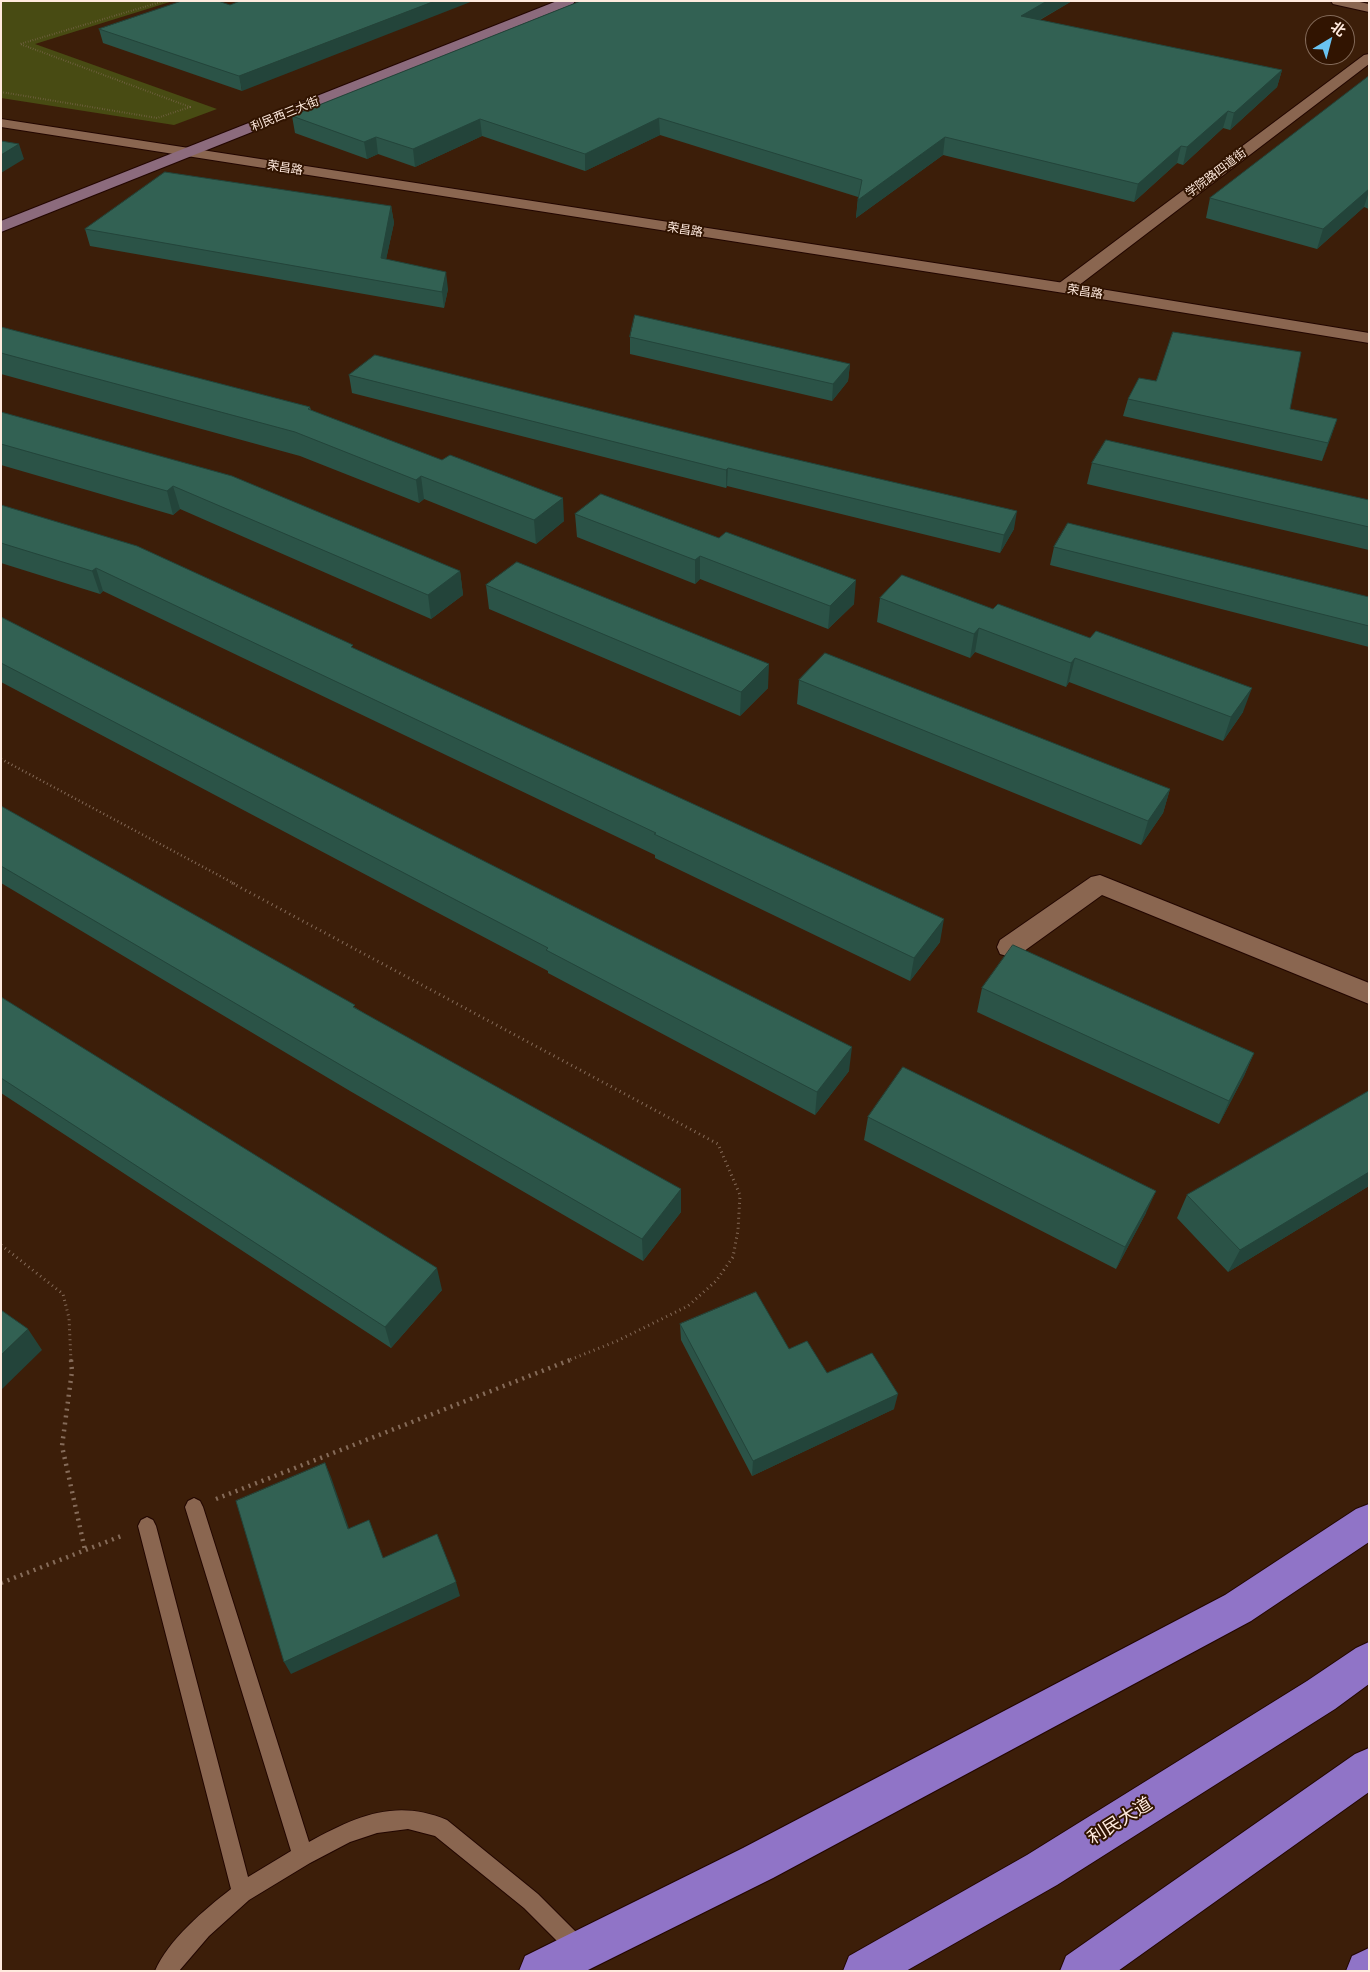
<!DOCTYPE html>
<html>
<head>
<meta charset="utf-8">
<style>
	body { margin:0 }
	#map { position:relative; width:1370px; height:1972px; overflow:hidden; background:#3c1e09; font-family:"Public Sans","Noto Sans SC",sans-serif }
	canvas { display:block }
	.frame { position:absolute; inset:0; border:2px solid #ffeade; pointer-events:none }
	.north { position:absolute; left:1305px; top:15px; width:50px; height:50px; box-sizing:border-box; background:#311401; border:1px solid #836a59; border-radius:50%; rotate:37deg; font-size:14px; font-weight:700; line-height:20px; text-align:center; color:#ffeade }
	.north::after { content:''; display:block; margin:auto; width:18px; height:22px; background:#6ac3f1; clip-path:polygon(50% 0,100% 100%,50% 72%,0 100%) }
</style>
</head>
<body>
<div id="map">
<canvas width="1370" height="1972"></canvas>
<div class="frame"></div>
<div class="north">北</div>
</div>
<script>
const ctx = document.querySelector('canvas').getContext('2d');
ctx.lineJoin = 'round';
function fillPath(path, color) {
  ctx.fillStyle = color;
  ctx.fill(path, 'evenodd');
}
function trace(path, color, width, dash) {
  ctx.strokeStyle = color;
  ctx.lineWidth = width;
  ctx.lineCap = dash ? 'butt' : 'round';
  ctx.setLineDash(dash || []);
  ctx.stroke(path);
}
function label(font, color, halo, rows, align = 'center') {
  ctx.font = font + ' "Public Sans","Noto Sans SC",sans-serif';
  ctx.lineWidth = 4;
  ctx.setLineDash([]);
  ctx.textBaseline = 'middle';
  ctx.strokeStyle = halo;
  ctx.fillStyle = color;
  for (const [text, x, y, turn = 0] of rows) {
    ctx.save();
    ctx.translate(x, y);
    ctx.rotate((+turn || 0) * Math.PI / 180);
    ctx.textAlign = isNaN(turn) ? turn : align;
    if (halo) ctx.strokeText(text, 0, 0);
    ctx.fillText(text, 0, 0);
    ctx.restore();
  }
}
fillPath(new Path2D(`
	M1,1H173L35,44L217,109L174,125L1,98Z`), '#484b13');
const service = new Path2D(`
	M194,1498L200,1501L203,1507L309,1842C355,1817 395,1798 447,1820L538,1894L585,1941L589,1948L585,1955L578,1959L571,1955L524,1908L435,1836L408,1829L377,1833L350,1842L310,1863L249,1900L209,1936L179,1971H155C168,1940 205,1909 231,1889L138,1526L141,1520L147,1517L153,1520L156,1526L248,1877L291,1851L185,1507L188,1501Z`);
const minor = new Path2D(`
	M1369,54V64L1070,292H1058L1056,288L1058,284L1364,55Z
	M1100,875L1369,983V1004L1102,895L1020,954L1010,957L1000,954L997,947L1000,940L1091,877Z`);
const tertiary = new Path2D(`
	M1331,1H1355L1369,4V12L1333,4Z
	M1,119L1064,283L1369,333V343L1064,293L1,127Z`);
const secondary = new Path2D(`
	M557,1H575L573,4L1,232V221Z`);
const trunk = new Path2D(`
	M1369,1504V1542L1251,1621L773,1878L586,1971H519L525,1956L743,1848L1225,1595L1356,1509Z
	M1369,1642V1684L1335,1709L1057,1885L906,1971H843L849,1956L1027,1855L1307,1681L1356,1648Z
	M1369,1748V1792L1118,1971H1060L1066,1956L1355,1754Z
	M1369,1948V1971H1346L1352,1956Z`);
trace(service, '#220600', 2);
trace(minor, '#220600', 2);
trace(tertiary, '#220600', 2);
trace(secondary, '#220600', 2);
trace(trunk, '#220600', 2);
trace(new Path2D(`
	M1,92L157,118L190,107L20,44L164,1`), '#856b59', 2, [0.5, 2]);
trace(new Path2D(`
	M1,759L235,884`), '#856b59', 2.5, [1, 3]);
trace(new Path2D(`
	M232,883L718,1144L740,1195L738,1230L733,1257L716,1281L688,1306L617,1341L567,1361
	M1,1245L63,1294L69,1318L71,1361`), '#856b59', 3, [1, 4]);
trace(new Path2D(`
	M71,1360L72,1371L62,1446L85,1550
	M216,1499L570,1360
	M1,1583L124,1535`), '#856b59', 4.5, [2, 5]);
fillPath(service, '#8a6650');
fillPath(minor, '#8a6650');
fillPath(tertiary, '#8a6650');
fillPath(secondary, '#8c6b7d');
fillPath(trunk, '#9074c7');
fillPath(new Path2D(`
	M581,1H1072L1040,20L1282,70L1277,87L1230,130L1223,128L1183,165L1177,163L1134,202L943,155L856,218L858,197L660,135L585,171L482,136L415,167L378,154L367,159L295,133L292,116Z
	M230,5L242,91L103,43L99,29Z
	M1369,76V209L1364,207L1317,249L1206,218L1210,198Z
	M391,206L394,223L386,259L448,289L444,308L90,246L85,229Z
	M1,327L310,407L311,410L564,521L536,544L424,499L419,503L300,456L1,374Z
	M630,337L850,364L848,381L832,401L630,354Z
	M349,375L1014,529L1000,553L727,486L726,488L352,393Z
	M1128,399L1290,409L1337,419L1322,461L1123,416Z
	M1,412L460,571L463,595L431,619L180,509L173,515L1,465Z
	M1092,463L1369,500V550L1087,484Z
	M1,505L353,648L940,942L910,981L655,858V855L103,591L100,594L1,563Z
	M575,514L854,604L828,629L700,579L695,584L577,537Z
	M1054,547L1369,597V647L1050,565Z
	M902,575L1243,712L1223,741L1069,682L1066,687L975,652L970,658L877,622L880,598Z
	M486,585L768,688L740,716L489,609Z
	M1,617L849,1071L815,1115L548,973V971L1,682Z
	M799,680L1170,789L1163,813L1141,845L797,704Z
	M1,806L356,1008L681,1212L643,1261L350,1091L1,883Z
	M982,988L1254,1053L1244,1076L1219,1124L977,1012Z
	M1,997L442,1290L391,1348L1,1093Z
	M1369,1091V1186L1228,1272L1177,1218L1187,1195Z
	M868,1117L1146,1213L1116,1269L864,1140Z
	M680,1324L789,1349L827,1373L894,1409L752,1476L681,1340Z`), '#2b5347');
fillPath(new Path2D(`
	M435,1H473L242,91L239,76Z
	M1047,1H1072L1018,32L1021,16Z
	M1282,70L1277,87L1230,130L1234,113Z
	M1228,111L1223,128L1183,165L1187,147Z
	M659,118L660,135L585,171V154Z
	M480,119L482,136L415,167L413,149Z
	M376,137L378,154L367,159L364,142Z
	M945,137L943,155L856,218L858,200Z
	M19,144L24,159L1,173V155Z
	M1181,146L1177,163L1134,202L1138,184Z
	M1369,189V191L1364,207L1317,249L1323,229Z
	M391,206L394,223L383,274L381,258Z
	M446,272L448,289L444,308L442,292Z
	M850,364L848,381L832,401L833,384Z
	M1337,419L1331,437L1322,461L1328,443Z
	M728,468L727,486L726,488V470Z
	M421,476L424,499L419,503L416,480Z
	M173,486L180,509L173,515L167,491Z
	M563,498L564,521L536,544L534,520Z
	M1017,511L1014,529L1000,553L1004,535Z
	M700,556V579L695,584V560Z
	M96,568L103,591L100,594L92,571Z
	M460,571L463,595L431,619L428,595Z
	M856,580L854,604L828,629L830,606Z
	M979,628L975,652L970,658L974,634Z
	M1075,658L1069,682L1066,687L1071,663Z
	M769,664L768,688L740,716L741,692Z
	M1252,688L1243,712L1223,741L1231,717Z
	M1170,789L1163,813L1141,845L1148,821Z
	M944,919L940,942L910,981L914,958Z
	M852,1047L849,1071L815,1115L817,1092Z
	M1254,1053L1244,1076L1219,1124L1229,1101Z
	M1369,1172V1186L1228,1272L1240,1250Z
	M681,1189V1212L643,1261L642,1239Z
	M1156,1191L1146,1213L1116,1269L1125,1247Z
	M437,1268L442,1290L391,1348L385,1327Z
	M28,1329L42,1350L1,1390V1355Z
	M898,1394L894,1409L752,1476L753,1461Z
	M325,1463L331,1477L354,1543L348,1529Z
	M456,1582L460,1596L291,1674L284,1662Z`), '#23443a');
const building = new Path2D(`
	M182,1H218L230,5L240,1H435L239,76L99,29Z
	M581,1H1047L1021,16L1282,70L1234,113L1228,111L1187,147L1181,146L1138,184L945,137L858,200L862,180L659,118L585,154L480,119L413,149L376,137L364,142L292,116Z
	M1369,76V189L1323,229L1210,198Z
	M1,141L19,144L1,155Z
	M165,172L391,206L381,258L446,272L442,292L85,229Z
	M635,315L850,364L833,384L630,337Z
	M1,327L310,407L308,409L442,460L450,455L563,498L534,520L421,476L416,480L295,432L1,353Z
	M1173,332L1301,352L1290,409L1337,419L1328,443L1128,399L1139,378L1156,381Z
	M375,355L764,452L1017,511L1004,535L728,468L726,470L349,375Z
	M1,412L232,476L460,571L428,595L173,486L167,491L1,444Z
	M1106,440L1369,500V527L1092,463Z
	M601,494L719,538L726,532L856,580L830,606L700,556L695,560L575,514Z
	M1,505L137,546L353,645L351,647L944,919L914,958L654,834L656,833L96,568L92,571L1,543Z
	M1068,523L1369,597V626L1054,547Z
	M517,562L769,664L741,692L486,585Z
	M902,575L993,609L998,604L1090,638L1096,631L1252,688L1231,717L1075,658L1071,663L979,628L974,634L880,598Z
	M1,617L852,1047L817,1092L546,950L548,948L1,663Z
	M825,653L1170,789L1148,821L799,680Z
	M1,806L355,1005L353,1007L681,1189L642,1239L344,1067L1,866Z
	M1013,945L1254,1053L1229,1101L982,988Z
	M1,997L437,1268L385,1327L1,1078Z
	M903,1067L1156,1191L1125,1247L868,1117Z
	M1369,1091V1172L1240,1250L1187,1195Z
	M756,1292L789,1349L807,1341L827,1373L872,1353L898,1394L753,1461L680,1324Z
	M1,1310L28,1329L1,1355Z
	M325,1463L348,1529L369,1520L383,1558L437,1534L456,1582L284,1662L236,1501Z`);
fillPath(building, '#326153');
trace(building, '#23443a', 1);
label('12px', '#ffeade', '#311401', [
	["利民西三大街",285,114,-22],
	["荣昌路",285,168,9],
	["学院路四道街",1216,173,-37],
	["荣昌路",685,230,9],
	["荣昌路",1085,292,9]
]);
label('18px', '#ffeade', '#311401', [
	["利民大道",1120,1821,-32]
]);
</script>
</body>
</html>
